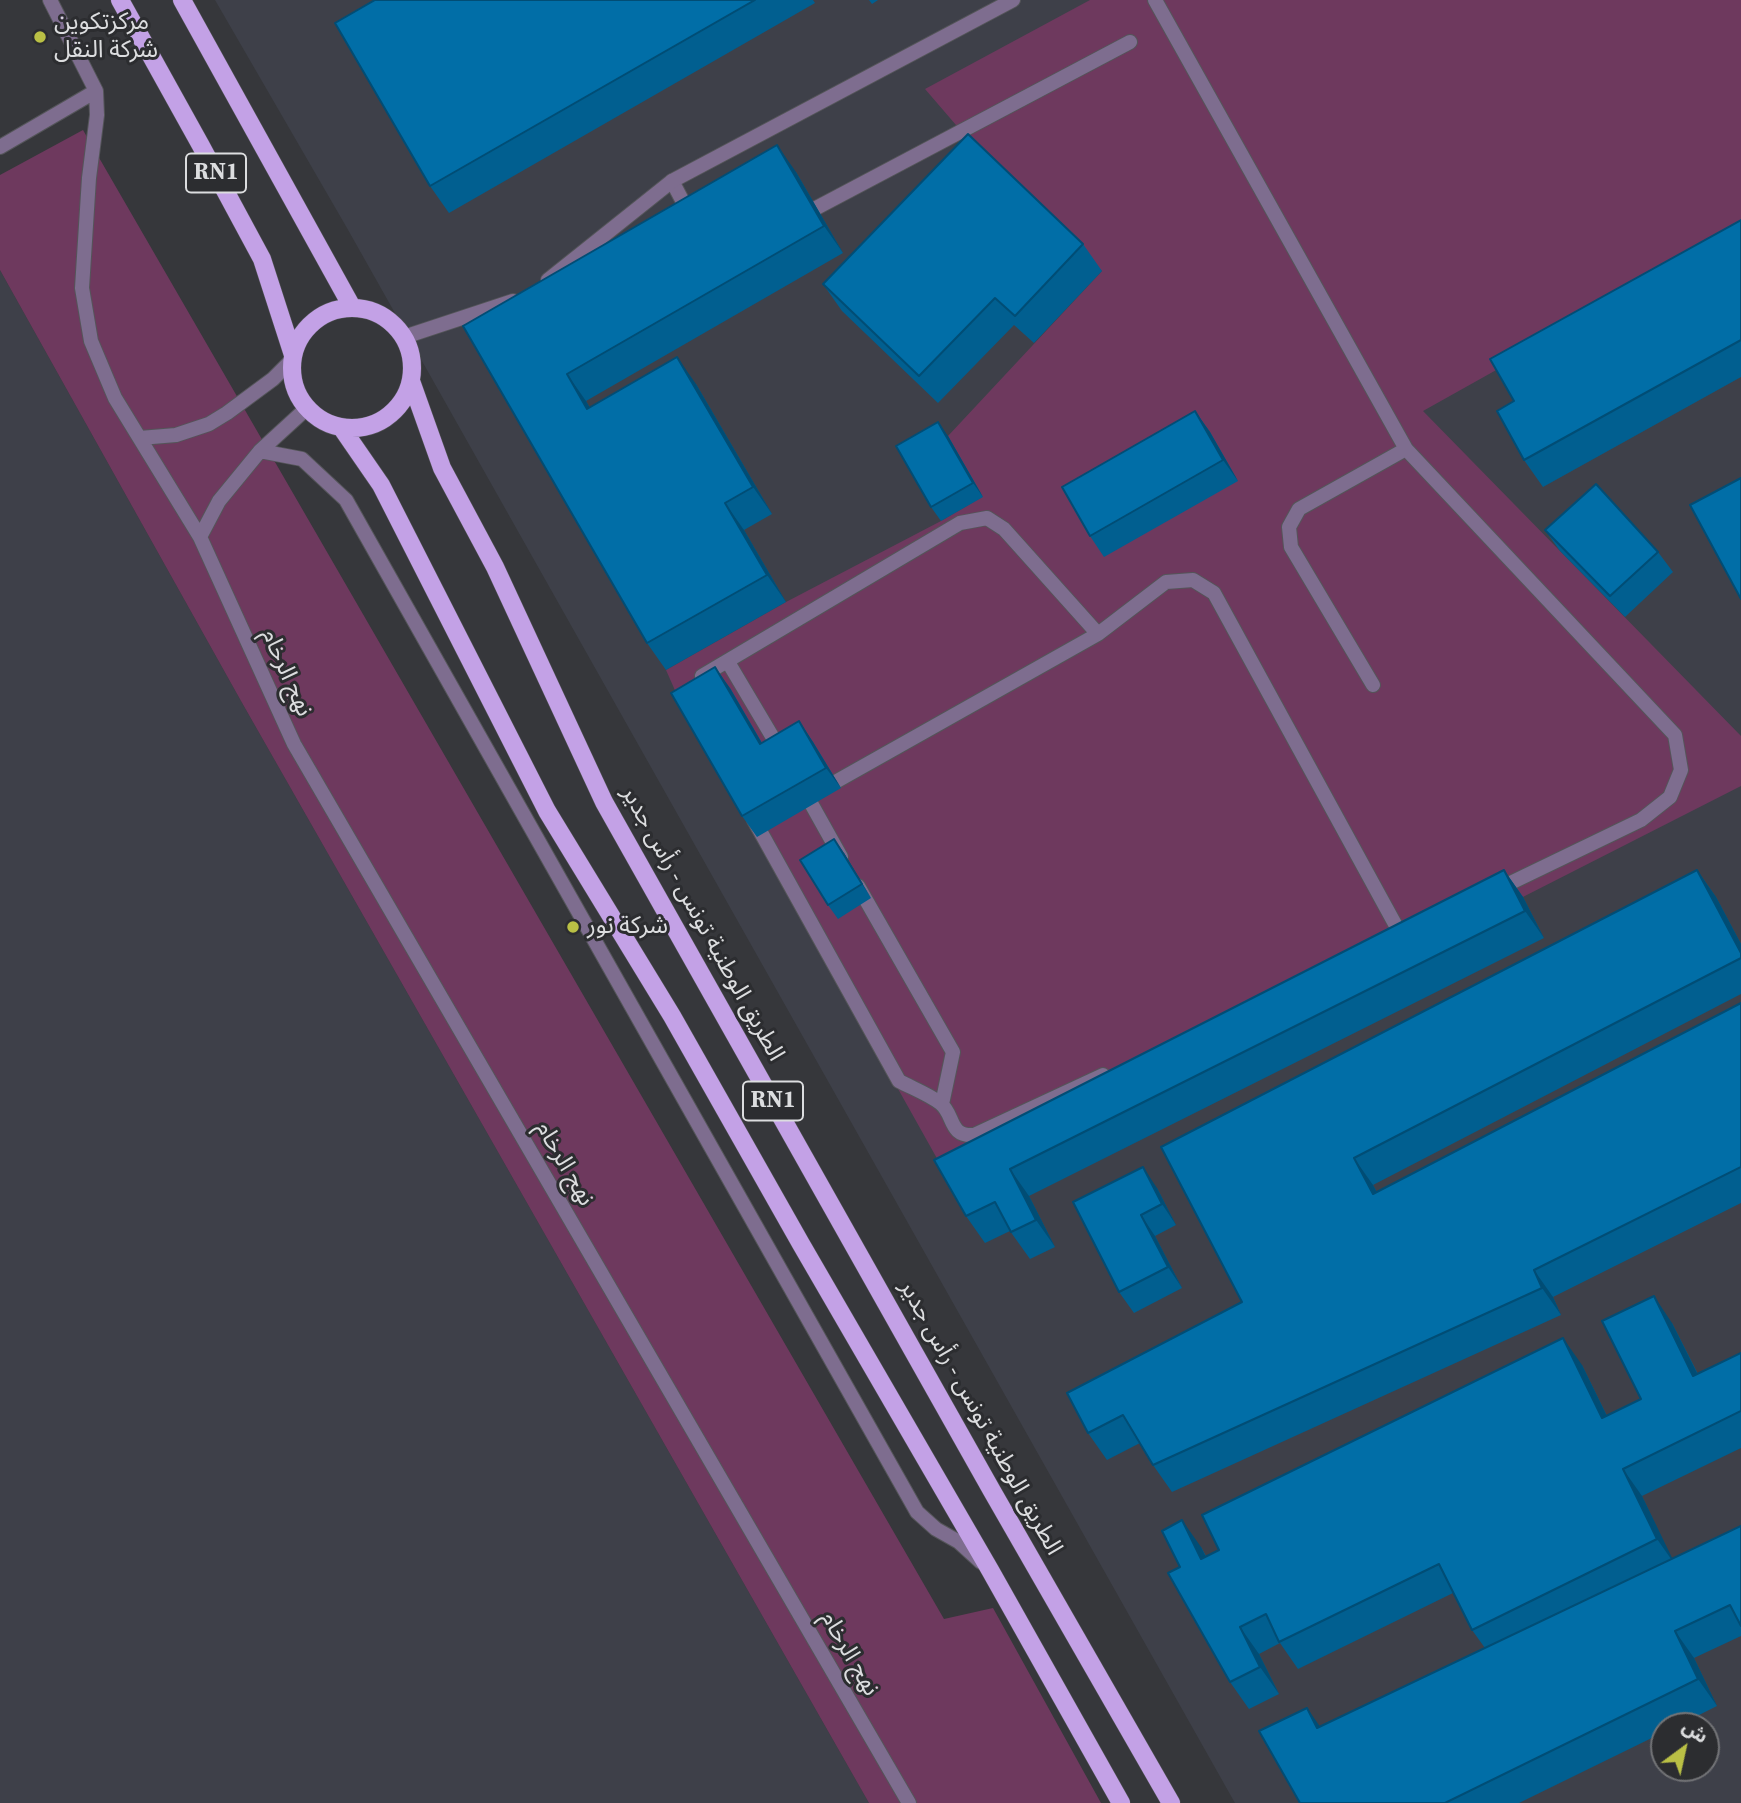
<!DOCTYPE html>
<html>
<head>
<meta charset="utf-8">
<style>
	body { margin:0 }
	#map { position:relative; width:1741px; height:1803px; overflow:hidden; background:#36373b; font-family:"Source Serif 4","Noto Sans Arabic",serif }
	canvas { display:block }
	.north { position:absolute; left:1650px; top:1712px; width:70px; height:70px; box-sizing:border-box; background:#2c2d30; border:2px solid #727376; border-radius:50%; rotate:33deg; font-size:19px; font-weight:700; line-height:28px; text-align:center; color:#dcdddf }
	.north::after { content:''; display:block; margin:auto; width:24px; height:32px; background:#bac045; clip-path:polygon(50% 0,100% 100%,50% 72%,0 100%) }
</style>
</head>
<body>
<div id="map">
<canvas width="1741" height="1803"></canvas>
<div class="north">ش</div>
</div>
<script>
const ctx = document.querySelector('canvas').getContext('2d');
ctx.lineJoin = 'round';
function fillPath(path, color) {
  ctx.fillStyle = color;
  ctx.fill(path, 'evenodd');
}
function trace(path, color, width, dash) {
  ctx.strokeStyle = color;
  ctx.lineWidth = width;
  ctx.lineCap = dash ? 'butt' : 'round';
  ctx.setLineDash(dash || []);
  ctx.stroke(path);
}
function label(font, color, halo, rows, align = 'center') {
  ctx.font = font + ' "Source Serif 4","Noto Sans Arabic",serif';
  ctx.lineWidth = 6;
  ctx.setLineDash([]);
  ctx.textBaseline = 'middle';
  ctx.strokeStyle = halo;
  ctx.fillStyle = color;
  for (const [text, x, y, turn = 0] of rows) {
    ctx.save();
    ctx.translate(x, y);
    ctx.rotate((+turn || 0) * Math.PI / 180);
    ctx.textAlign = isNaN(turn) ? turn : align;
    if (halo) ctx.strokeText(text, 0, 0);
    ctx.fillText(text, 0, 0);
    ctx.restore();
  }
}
fillPath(new Path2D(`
	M215,0H1741V1803H1235L347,228ZM1664,1726H1706V1768H1664Z
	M0,270L241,701L869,1803H0Z`), '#3e4049');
fillPath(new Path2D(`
	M1090,0H1741V233L1423,411L1741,736V786L953,1187L757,837L685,713L666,670L786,602L941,521L982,497L948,436L1102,271L987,161L925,89Z
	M83,130L944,1619L993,1608L1101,1803H869L241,701L0,270V175Z`), '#6e395e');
const lane = new Path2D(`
	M1155,0L1406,449L1299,509L1289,527L1291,547L1373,685
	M672,181L691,217
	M801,216L1130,42
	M1406,449L1675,735L1681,770L1670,797L1641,820L1498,889
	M728,662L782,753
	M702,676L960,523L987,518L1004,529L1098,634
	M803,789L841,857
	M821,790L1098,634L1166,582L1193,580L1214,593L1401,935
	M754,820L899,1081C912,1088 928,1094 940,1103C955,1114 948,1137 974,1135L1103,1075
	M858,886L953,1052L942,1104`);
const street = new Path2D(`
	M50,0L96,91L97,115L89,178L82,288L91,341L115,398L200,537L294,744L909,1803
	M0,147L96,91
	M548,280L672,181L1013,0
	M404,337L513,301
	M140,438L176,435L209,424L227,413L273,379L292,360
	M260,451L302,459L346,500L917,1512L936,1529L959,1542L981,1562
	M200,537L219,501L260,451L307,408`);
const primary = new Path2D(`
	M120,0L200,144L262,259L293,355
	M182,0L352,307
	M292 368a60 60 0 1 1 120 0a60 60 0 1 1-120 0Z
	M411,381L442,468L495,567L604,802L992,1491L1171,1803
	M341,427L381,485L547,811L672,1016L801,1244L990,1570L1121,1803`);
trace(lane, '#545559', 16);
trace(street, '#545559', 16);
trace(primary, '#545559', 19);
trace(lane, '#7e6d8f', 14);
trace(street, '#7e6d8f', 14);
trace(primary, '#c3a1e6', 18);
fillPath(new Path2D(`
	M375,0H813L815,3L449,213L430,186Z
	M869,0H878L872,4Z
	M796,172L843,253L586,401L590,408L696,384L772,514L744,530L786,602L666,670L647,643L463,326Z
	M1741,220V377L1543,487L1524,460L1514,401Z
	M1083,244L1102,271L1034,343L1014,325L938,403L842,311L823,284Z
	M1195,411L1210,432L1238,481L1104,557L1090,536Z
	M948,436L983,497L941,521L931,507Z
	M1545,530L1658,552L1673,572L1625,617L1560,551Z
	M730,688L762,743L799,721L813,742L841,788L757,837L742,816Z
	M844,853L871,898L838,919L828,905Z
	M1504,870L1523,897L1544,938L1029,1196L1055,1247L1030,1259L1010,1231L985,1243L966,1216L934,1160Z
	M1697,870L1716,897L1741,944V994L1373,1185L1377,1192L1741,1003V1203L1553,1297L1561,1315L1172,1492L1153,1465L1140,1443L1107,1460L1088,1433L1242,1302L1161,1147Z
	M1157,1188L1176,1225L1155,1236L1182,1288L1134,1313L1119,1292L1073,1202Z
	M1672,1323L1698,1374L1741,1353V1448L1642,1496L1672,1559L1741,1526V1636L1694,1658L1717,1706L1677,1726H1664V1732L1519,1803H1300L1321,1727L1485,1648L1472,1630L1453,1593L1298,1669L1280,1643L1259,1654L1279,1694L1249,1709L1230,1682L1180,1567L1201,1547L1206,1556L1582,1365L1607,1416L1641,1399Z`), '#015f90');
fillPath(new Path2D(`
	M777,145L796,172L843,253L824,226Z
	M677,357L696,384L772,514L753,487Z
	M567,374L586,401L606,436L587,409Z
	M1195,411L1210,432L1238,481L1223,460Z
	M938,422L948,436L983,497L973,483Z
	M725,503L744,530L786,602L767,575Z
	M715,667L730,688L774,764L760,744Z
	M799,721L813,742L841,788L826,768Z
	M834,839L844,853L871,898L862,884Z
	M1504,870L1523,897L1544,938L1525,911Z
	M1697,870L1716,897L1741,944V953Z
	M1354,1158L1373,1185L1392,1221L1373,1194Z
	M1143,1167L1157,1188L1176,1225L1162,1204Z
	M1010,1169L1029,1196L1055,1247L1036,1220Z
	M1141,1215L1155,1236L1182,1288L1168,1267Z
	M1534,1270L1553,1297L1561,1315L1542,1288Z
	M1654,1296L1672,1323L1712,1403L1693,1376Z
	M1563,1338L1582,1365L1621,1445L1602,1418Z
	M1623,1469L1642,1496L1676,1566L1657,1539Z
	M1182,1520L1201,1547L1220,1586L1201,1559Z
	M1240,1627L1259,1654L1279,1694L1260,1667Z
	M1675,1631L1694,1658L1717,1706L1698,1679Z
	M1307,1708L1326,1735L1317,1728Z`), '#014d75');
const building = new Path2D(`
	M375,0H755L430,186L335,23Z
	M968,134L1083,244L1015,316L995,298L919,376L823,284Z
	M777,145L824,226L567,374L587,409L677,357L753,487L725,503L767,575L647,643L463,326Z
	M1741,220V340L1524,460L1497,411L1514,401L1490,359Z
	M1195,411L1223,460L1090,536L1062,487Z
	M938,422L973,483L931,507L896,446Z
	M1741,478V599L1690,505Z
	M1596,484L1658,552L1610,596L1545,530Z
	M715,667L760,744L799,721L826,768L742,816L671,693Z
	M834,839L862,884L828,905L800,860Z
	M1504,870L1525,911L1010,1169L1036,1220L1011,1232L995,1202L966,1216L934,1160Z
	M1697,870L1741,953V958L1354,1158L1373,1194L1741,1003V1167L1534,1270L1542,1288L1153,1465L1123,1415L1088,1433L1067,1393L1242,1302L1161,1147Z
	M1143,1167L1162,1204L1141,1215L1168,1267L1119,1292L1073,1202Z
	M1654,1296L1693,1376L1741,1353V1411L1623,1469L1657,1539L1472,1630L1439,1564L1279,1642L1266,1614L1240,1627L1260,1667L1230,1682L1168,1573L1180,1567L1162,1531L1182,1520L1201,1559L1219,1550L1202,1515L1563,1338L1602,1418L1641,1399L1602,1321Z
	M1741,1526V1626L1730,1605L1675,1631L1698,1679L1445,1803H1300L1259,1731L1307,1708L1317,1728Z`);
fillPath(building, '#016ea7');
trace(building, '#014d75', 2);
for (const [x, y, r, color] of [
	[40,37,7,"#bac045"],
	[573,927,7,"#bac045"]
]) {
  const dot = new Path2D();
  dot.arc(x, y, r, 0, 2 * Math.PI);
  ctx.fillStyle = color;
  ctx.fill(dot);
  trace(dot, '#2c2d30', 2.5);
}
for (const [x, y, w] of [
	[216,173,60],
	[773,1101,60]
]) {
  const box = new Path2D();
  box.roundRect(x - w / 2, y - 19.5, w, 39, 5);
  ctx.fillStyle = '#2c2d30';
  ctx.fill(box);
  trace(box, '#dcdddf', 2);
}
label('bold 23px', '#dcdddf', null, [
	["RN1",216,173],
	["RN1",773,1101]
]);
label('24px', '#dcdddf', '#2c2d30', [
	["مركزتكوين",54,23],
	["شركة النقل",54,51],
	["شركة نور",587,927]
], 'left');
label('24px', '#dcdddf', '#2c2d30', [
	["نهج الرخام",286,673,66],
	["الطريق الوطنية تونس - رأس جدير",702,924,61],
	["نهج الرخام",564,1164,60],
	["الطريق الوطنية تونس - رأس جدير",980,1418,61],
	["نهج الرخام",849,1654,60]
]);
</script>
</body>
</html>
